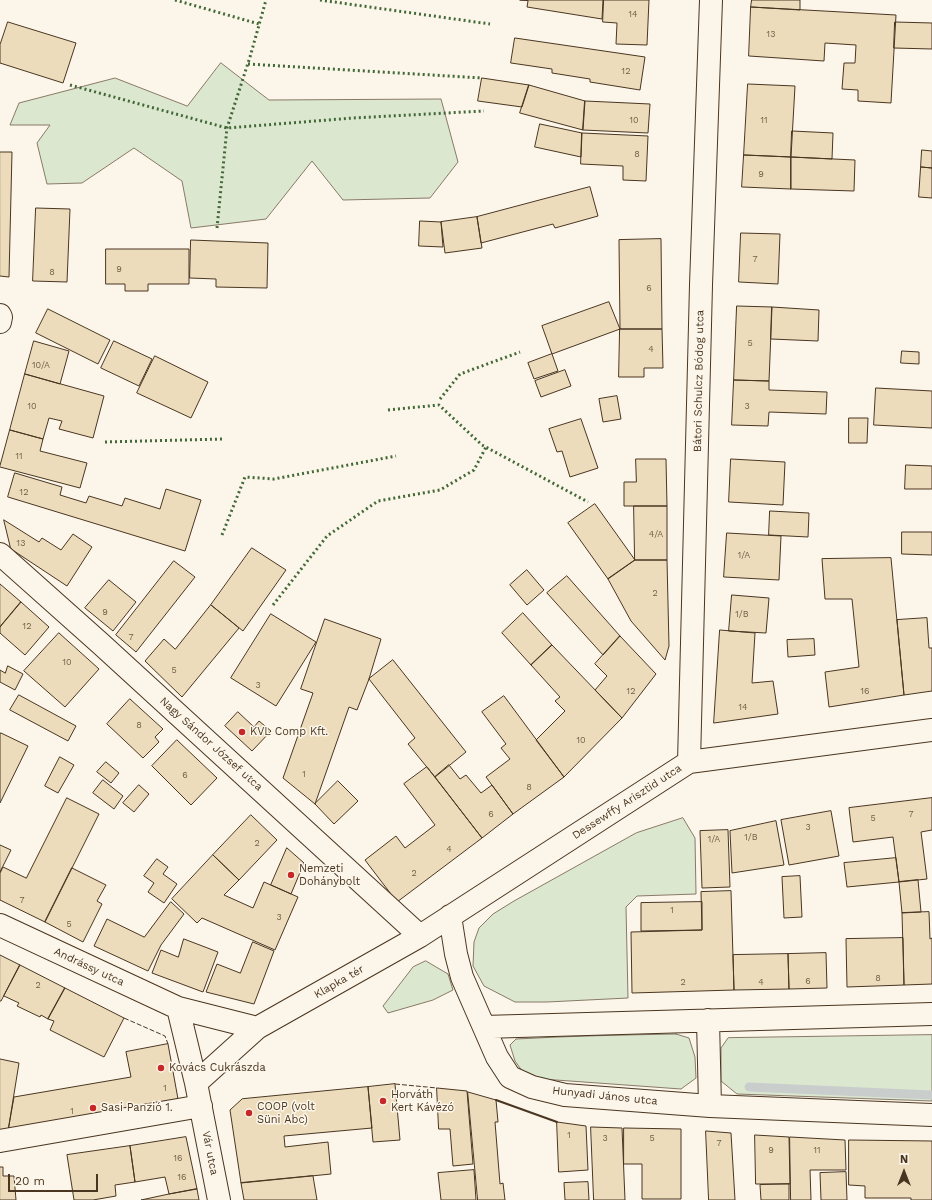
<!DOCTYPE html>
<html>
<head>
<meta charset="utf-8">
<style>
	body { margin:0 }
	#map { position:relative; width:932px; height:1200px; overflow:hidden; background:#fbf6e9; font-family:"Work Sans",sans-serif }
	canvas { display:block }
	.north { position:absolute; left:884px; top:1152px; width:40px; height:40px; -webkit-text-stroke:3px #fbf6e9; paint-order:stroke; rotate:0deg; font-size:11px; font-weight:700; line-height:16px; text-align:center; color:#4a3520 }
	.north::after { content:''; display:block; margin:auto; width:14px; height:18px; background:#4a3520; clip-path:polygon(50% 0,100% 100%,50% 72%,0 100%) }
	.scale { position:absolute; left:8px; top:1174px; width:90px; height:18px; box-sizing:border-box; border:2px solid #4a3520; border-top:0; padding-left:5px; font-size:12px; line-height:14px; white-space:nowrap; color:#4a3520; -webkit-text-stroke:3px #fbf6e9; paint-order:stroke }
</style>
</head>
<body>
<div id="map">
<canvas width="932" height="1200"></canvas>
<div class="north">N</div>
<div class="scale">20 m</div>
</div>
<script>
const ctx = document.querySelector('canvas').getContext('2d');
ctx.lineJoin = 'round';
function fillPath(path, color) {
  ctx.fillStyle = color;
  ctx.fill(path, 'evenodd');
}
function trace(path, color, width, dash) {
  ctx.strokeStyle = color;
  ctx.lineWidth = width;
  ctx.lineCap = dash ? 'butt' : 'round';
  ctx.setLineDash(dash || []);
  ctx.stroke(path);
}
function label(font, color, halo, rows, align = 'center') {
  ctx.font = font + ' "Work Sans",sans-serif';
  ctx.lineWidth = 3;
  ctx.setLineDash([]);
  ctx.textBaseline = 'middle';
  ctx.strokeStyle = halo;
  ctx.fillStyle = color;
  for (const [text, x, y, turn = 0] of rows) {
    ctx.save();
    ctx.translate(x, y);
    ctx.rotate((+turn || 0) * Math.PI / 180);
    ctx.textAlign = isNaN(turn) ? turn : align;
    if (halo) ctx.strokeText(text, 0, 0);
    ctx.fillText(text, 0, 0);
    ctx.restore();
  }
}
const green = new Path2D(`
	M221,63L269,100L441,99L458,162L430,198L343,200L312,161L266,219L191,228L182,181L134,148L82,183L47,184L37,143L50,125H10L19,103L115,78L187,106Z
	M683,818L695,838L696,894L637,896L626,907L628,998L547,1002H515L484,986L473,966L474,942L479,928L493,914L514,901L636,833Z
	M426,961L448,974L453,990L433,1000L388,1013L383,1006L413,967Z
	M676,1034L689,1038L695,1057L696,1078L681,1089L542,1079L525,1075L515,1061L510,1045L516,1039C569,1036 622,1035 676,1034Z
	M932,1035V1101L737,1094L721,1081V1048L728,1038Z`);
fillPath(green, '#dce7d0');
trace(green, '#887966', 1);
trace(new Path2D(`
	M749,1087L932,1095`), '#c9cecd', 9);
const building = new Path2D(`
	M520,0H603L602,19L527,7L528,1Z
	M604,0H649L647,45L616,44L617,23L603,22Z
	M752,0H800V10L751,7Z
	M751,7L896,15L891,103L858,101V90L842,89L844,63H855L856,45L825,43L824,61L749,56Z
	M8,22L76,43L63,83L0,63V45Z
	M895,22L932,23V49L894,48Z
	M515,38L645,57L640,90L590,82V79L552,73V69L511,63Z
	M482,78L529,85L522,107L478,101Z
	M748,84L795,86L791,157L744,155Z
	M529,85L585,101L583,130L520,113Z
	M585,101L650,104L648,133L583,130Z
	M540,124L582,133L581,157L535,147Z
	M792,131L833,133L832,159L791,157Z
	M582,133L648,136L646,181L623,180V166L581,164Z
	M922,150L932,151V168L921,167Z
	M0,152H12L9,277L0,276Z
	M744,155L791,157V189L742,187Z
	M791,157L855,160L854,191L791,189Z
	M921,167L932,168V198L919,197Z
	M590,187L598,216L555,228L553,224L481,243L477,217Z
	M36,208L70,209L67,282L33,281Z
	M477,217L482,248L445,253L441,222Z
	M420,221L441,222L443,247L419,246Z
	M741,233L780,234L778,284L739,282Z
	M661,239L662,329H620L619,240Z
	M191,240L268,243L267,288L216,287V279L190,278Z
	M106,249H189V284H148V291H125V284H106Z
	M609,302L620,329L552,354L542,326Z
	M737,306L772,307L769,381L734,380Z
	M772,307L819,310L818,341L771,339Z
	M48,309L110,340L98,364L36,333Z
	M620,329H662L663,368H644V377H619Z
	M34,341L69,351L60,384L25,374Z
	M114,341L152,359L139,386L101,368Z
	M902,351L919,352V364L901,363Z
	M552,354L558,371L534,379L528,363Z
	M155,356L208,382L191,418L137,393Z
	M565,370L571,386L541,397L535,381Z
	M25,374L104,396L93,438L59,429L62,421L49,418L43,439L10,430Z
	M734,380L769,381V390L827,392L826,414L769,412L768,426L732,425Z
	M876,388L932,391V428L874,425Z
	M617,396L621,419L603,422L599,399Z
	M849,418H868L867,443H849Z
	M581,419L598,468L570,477L562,451L557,452L549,429Z
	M10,430L43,439L40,451L87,463L80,488L0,467Z
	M636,459H666L667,506H624V482H636Z
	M731,459L785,462L783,505L729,502Z
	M906,465L932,466V489H905Z
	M15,473L62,487L60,495L86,503L89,496L122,506L125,498L160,509L166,489L201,500L185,551L8,497Z
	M595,504L635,560L608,579L568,523Z
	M634,506H667V560H635Z
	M770,511L809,513L808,537L769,535Z
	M4,520L39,542L42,538L61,550L73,534L92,547L67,586L11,549Z
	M902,532H932V555L902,554Z
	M727,533L781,536L779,580L724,577Z
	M252,548L286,570L243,631L211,605Z
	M891,558L904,695L829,707L825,672L859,667L852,599H825L822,559Z
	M635,560H667L669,646L665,660L631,621L608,579Z
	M174,561L195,577L136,652L116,635Z
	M527,570L544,590L527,605L510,585Z
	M567,576L620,636L603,655L547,593Z
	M109,580L136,602L113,631L85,608Z
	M0,584L21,602L0,627Z
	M732,595L769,598L766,633L729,631Z
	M21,602L49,627L25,655L0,633V627Z
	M211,605L239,628L182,697L145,661L164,639L175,649Z
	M523,613L552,645L531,665L502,633Z
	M271,614L316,642L276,706L231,678Z
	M927,618L929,648H932V691L904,695L897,620Z
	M325,619L381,639L369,679L357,710L349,707L315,804L283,778L313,693L301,689Z
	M720,630L755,633L752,683L773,681L778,714L714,723Z
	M59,633L99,669L65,707L24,671Z
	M620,636L656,674L622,718L595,690L607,676L595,664Z
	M814,639L815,655L788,657L787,640Z
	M552,645L622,718L564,777L536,740L565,711L555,701L560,697L531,665Z
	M393,660L466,752L435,777L408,744L415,738L369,679Z
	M8,666L23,674L15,690L0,682V670L5,673Z
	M19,695L76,726L68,741L10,710Z
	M504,696L564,777L513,814L486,777L510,759L501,748L506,744L482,712Z
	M130,699L163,729L155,737L159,742L143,758L107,724Z
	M238,712L254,727L259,721L271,731L252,751L225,726Z
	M1,733L28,746L0,803V735Z
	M177,740L217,778L191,805L152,766Z
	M60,757L74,765L58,793L45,786Z
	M106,762L119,773L111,783L97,772Z
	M449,765L460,779L466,775L481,793L492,785L513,814L482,838L435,777Z
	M427,767L482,838L397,902L365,860L396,836L405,848L435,825L404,784Z
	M103,780L123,796L114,809L93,793Z
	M338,781L358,801L334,824L315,804Z
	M139,785L149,794L134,812L123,803Z
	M67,798L99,814L45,922L0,900V873L3,867L26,878Z
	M932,798V830L921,832L927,879L899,882L893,837L853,842L849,808Z
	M831,811L839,856L789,865L781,820Z
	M251,815L277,840L239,880L213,855Z
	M776,821L784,865L732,873L730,831Z
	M728,830L730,887L702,888L700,831Z
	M0,845L11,850L0,872Z
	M287,848L304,863L291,894L271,885Z
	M213,855L239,880L224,895L253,908L264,882L298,897L275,950L202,918L197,923L172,899Z
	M896,858L899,882L847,887L844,863Z
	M157,859L168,867L163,874L177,884L164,903L148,892L154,883L144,876Z
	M72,868L106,885L97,901L102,904L83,942L45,922Z
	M800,876L802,917L784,918L782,877Z
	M918,880L921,912L902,913L899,882Z
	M731,891L734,990L632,993L631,932L702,930L701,892Z
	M171,902L184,914L161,945L148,971L94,946L107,919L144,937Z
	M702,902V930L641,931V903Z
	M929,912L930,939L932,938V984L904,985L902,913Z
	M903,938L904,985L847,987L846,939Z
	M184,939L218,952L203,992L152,973L161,950L178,957Z
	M253,942L274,951L254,1004L206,992L217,964L240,973Z
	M826,953L827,988L789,989L788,954Z
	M788,954L789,989L734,990L733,955Z
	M0,955L20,965L1,1001H0Z
	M20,965L65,988L48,1019L41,1015L40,1017L17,1006L19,1003L4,996Z
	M65,988L124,1018L104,1057L50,1030L54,1021L48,1019Z
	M168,1044L178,1099L8,1131L14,1097L131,1077L126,1052Z
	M0,1059L19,1063L8,1131L0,1132Z
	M395,1084L400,1140L373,1142L368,1087Z
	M368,1087L372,1128L284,1136L285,1147L328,1142L331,1174L241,1183L230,1110L242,1099Z
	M437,1088L467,1091L473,1164L453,1166L450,1129H439Z
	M468,1092L496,1100L498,1122H495L500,1184L503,1183L505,1200H478Z
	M557,1122L586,1126L588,1170L559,1172Z
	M591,1127L622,1128L625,1200H594Z
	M624,1128L681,1129V1199H642V1164H624Z
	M706,1131L731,1133L735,1200H709Z
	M755,1135L789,1137L790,1184H756Z
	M186,1137L197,1189L169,1194L165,1177L135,1182L130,1146Z
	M790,1137L845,1140L846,1170H810L811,1200H791Z
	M849,1140L932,1141V1200H911V1198H865V1186L849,1185Z
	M130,1146L135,1182L115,1185L116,1196L93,1200H74L67,1155Z
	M0,1167H3V1176H14L16,1200H0Z
	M474,1170L476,1200H441L438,1173Z
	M846,1172L847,1200H821L820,1173Z
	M313,1176L317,1200H244L241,1183Z
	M588,1182L589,1200H565L564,1183Z
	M789,1184V1200H761L760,1185Z
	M197,1189L199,1200H141L169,1194Z`);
fillPath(building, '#ecdcbc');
trace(building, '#4a3520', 1);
const minor = new Path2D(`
	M0,315L1,317L0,322
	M0,554L101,644L420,936
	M689,762L701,285L711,0
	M450,916L456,954L462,977L497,1057L510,1077L532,1087L565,1095L710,1106L932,1115
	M0,925L178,1008L257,1028
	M178,1008L196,1083L219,1200
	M708,1020L710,1106
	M484,1027L932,1014
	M196,1083L257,1028L420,936L689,762L932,730
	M0,1141L201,1106`);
trace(minor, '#4a3520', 24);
trace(minor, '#fbf6e9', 22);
trace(new Path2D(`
	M175,0L259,24
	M320,0L490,24
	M248,64L482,78
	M70,85L227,128L353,118L484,111
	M217,228L227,128L250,57L266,0
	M440,399L460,374L520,352
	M388,410L439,405L482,445L588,502
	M105,442L222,439
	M222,535L245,477L274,479L396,456
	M273,605L327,536L378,501L440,490L474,470L486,447`), '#436837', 3, [2, 3]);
trace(new Path2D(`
	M124,1018L165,1036L168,1044
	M395,1084L437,1088`), '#4a3520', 1, [5, 2]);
trace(new Path2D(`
	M496,1100L557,1122`), '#4a3520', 2);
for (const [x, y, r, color] of [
	[242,732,4,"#c62828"],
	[291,875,4,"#c62828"],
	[161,1068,4,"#c62828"],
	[383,1101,4,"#c62828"],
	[93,1108,4,"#c62828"],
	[249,1113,4,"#c62828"]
]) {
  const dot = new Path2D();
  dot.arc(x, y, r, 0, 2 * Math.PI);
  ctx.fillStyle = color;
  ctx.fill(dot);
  trace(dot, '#fbf6e9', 1.5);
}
label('9px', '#725f47', null, [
	["14",633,14],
	["13",771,34],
	["12",626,71],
	["10",634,120],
	["11",764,120],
	["8",637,154],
	["9",761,174],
	["7",755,259],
	["9",119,269],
	["8",52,272],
	["6",649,288],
	["5",750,343],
	["4",651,349],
	["10/A",41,365],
	["10",32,406],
	["3",747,406],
	["11",19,456],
	["12",24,492],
	["4/A",656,534],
	["13",21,543],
	["1/A",744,555],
	["2",655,593],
	["9",105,612],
	["1/B",742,614],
	["12",27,626],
	["7",131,637],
	["10",67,662],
	["5",174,670],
	["3",258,685],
	["12",631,691],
	["16",865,691],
	["14",743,707],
	["8",139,725],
	["10",581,740],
	["1",304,774],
	["6",185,775],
	["8",529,787],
	["6",491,814],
	["7",911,814],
	["5",873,818],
	["3",808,827],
	["1/B",751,837],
	["1/A",714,839],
	["2",257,843],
	["4",449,849],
	["2",414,873],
	["7",22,900],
	["1",672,910],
	["3",279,917],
	["5",69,924],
	["8",878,978],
	["6",808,981],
	["2",683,982],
	["4",761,982],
	["2",38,985],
	["1",165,1088],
	["1",72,1111],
	["1",569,1135],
	["3",605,1138],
	["5",652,1138],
	["7",719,1143],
	["9",771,1150],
	["11",817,1150],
	["16",178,1158],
	["16",182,1177]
]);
label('11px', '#4a3520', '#fbf6e9', [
	["Bátori Schulcz Bódog utca",699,381,-89],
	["Nagy Sándor József utca",211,744,42],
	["Dessewffy Arisztid utca",627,802,-33],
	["Andrássy utca",89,967,25],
	["Klapka tér",339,982,-30],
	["Hunyadi János utca",605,1096,6],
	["Vár utca",210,1153,79]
]);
label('11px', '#4a3520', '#fbf6e9', [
	["KVL Comp Kft.",250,732],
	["Nemzeti",299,869],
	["Dohánybolt",299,882],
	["Kovács Cukrászda",169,1068],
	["Horváth",391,1095],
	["Kert Kávézó",391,1108],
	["COOP (volt",257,1107],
	["Süni Abc)",257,1120],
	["Sasi Panzió 1.",101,1108]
], 'left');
</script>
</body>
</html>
